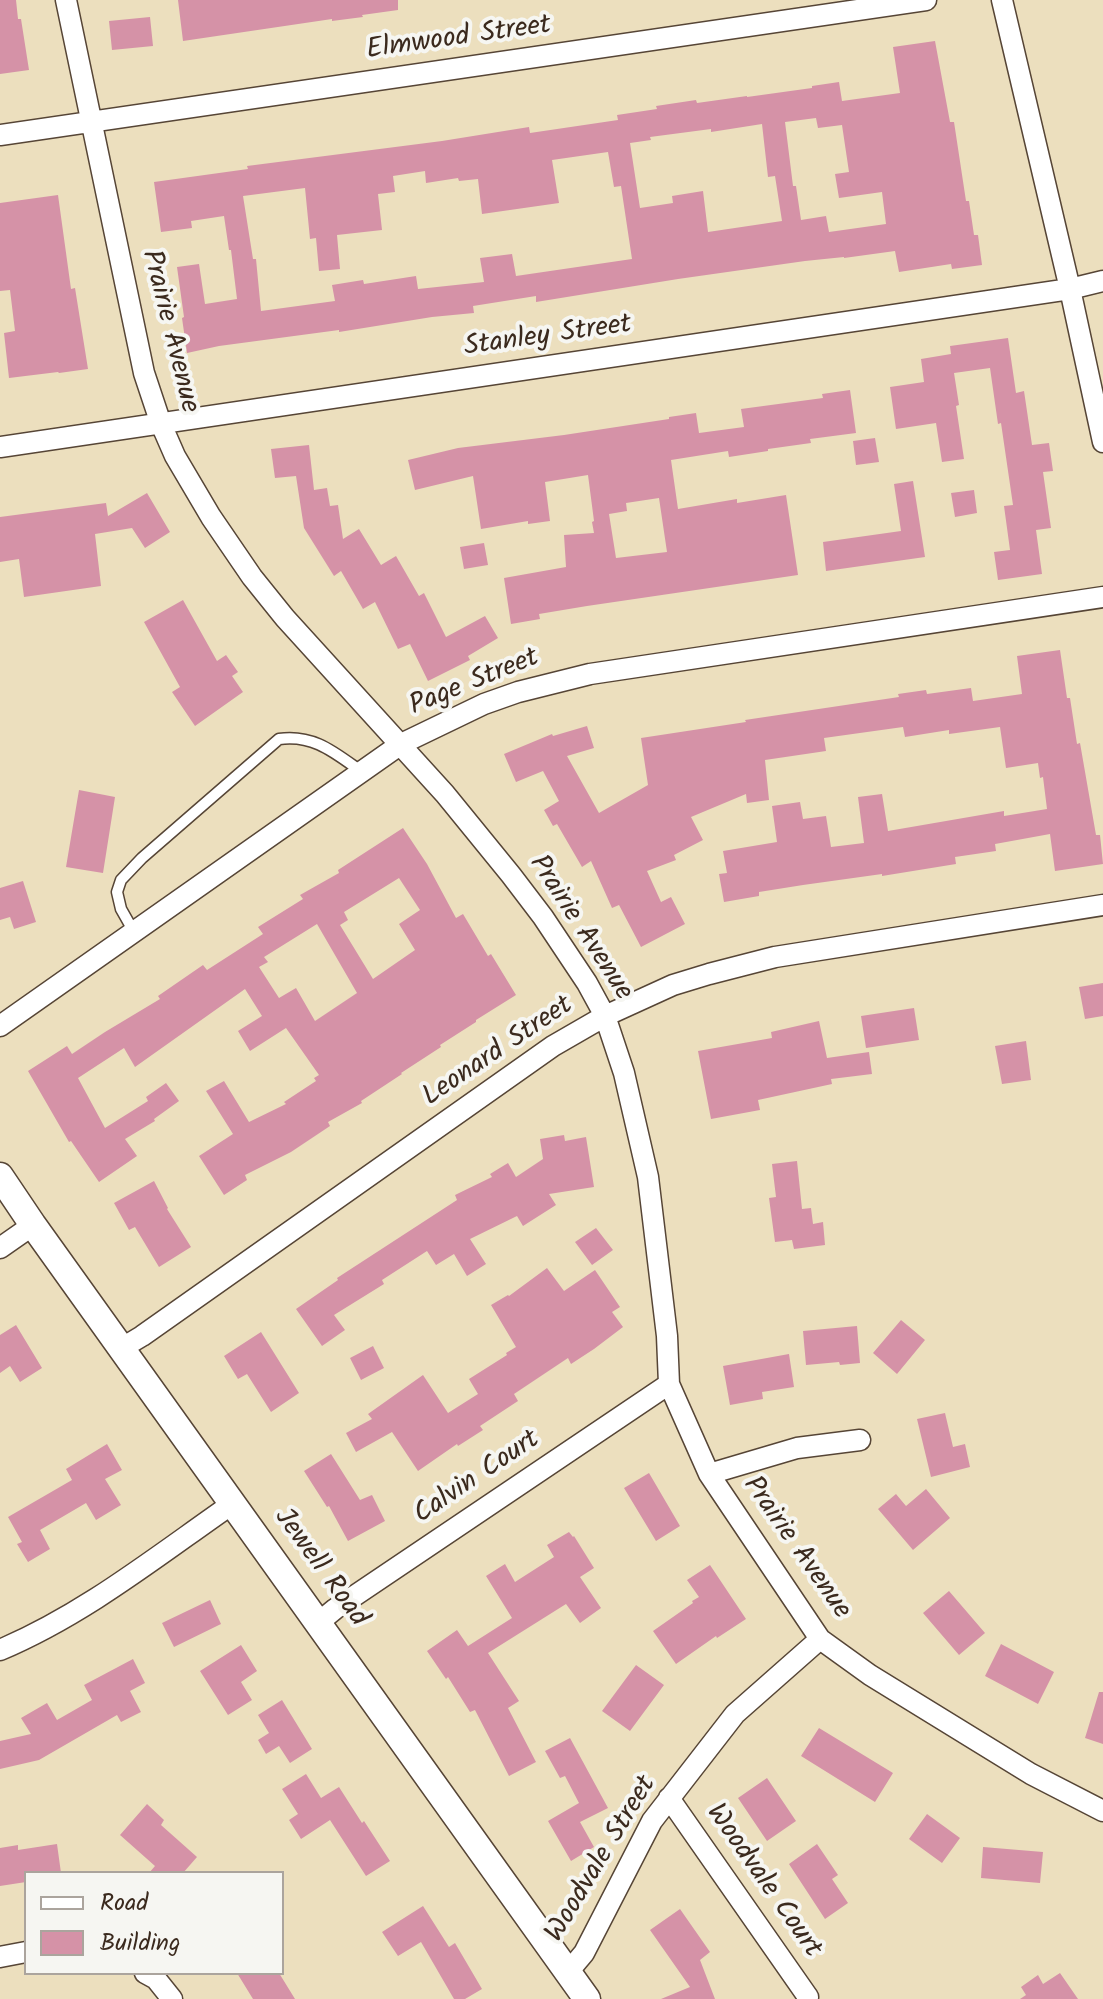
<!DOCTYPE html>
<html>
<head>
<meta charset="utf-8">
<style>
	body { margin:0 }
	#map { position:relative; width:1103px; height:1999px; overflow:hidden; background:#ecdfbe; font-family:Kalam,sans-serif }
	canvas { display:block }
	.legend { position:absolute; left:24px; top:1871px; width:260px; height:104px; box-sizing:border-box; background:#f6f6f2; border:2px solid #aba49d; margin:0; padding:10px 14px; list-style:none; font-size:24px; color:#3b2a1e }
	.legend li { display:flex; align-items:center; gap:16px; height:40px }
	.legend b { width:40px; border:2px solid #aba49d }
</style>
</head>
<body>
<div id="map">
<canvas width="1103" height="1999"></canvas>
<ul class="legend">
<li><b style="height:10px;background:#fff"></b>Road</li>
<li><b style="height:22px;background:#d592a7"></b>Building</li>
</ul>
</div>
<script>
const ctx = document.querySelector('canvas').getContext('2d');
ctx.lineJoin = 'round';
function fillPath(path, color) {
  ctx.fillStyle = color;
  ctx.fill(path, 'evenodd');
}
function trace(path, color, width, dash) {
  ctx.strokeStyle = color;
  ctx.lineWidth = width;
  ctx.lineCap = dash ? 'butt' : 'round';
  ctx.setLineDash(dash || []);
  ctx.stroke(path);
}
function label(font, color, halo, rows, align = 'center') {
  ctx.font = font + ' Kalam,sans-serif';
  ctx.lineWidth = 8;
  ctx.setLineDash([]);
  ctx.textBaseline = 'middle';
  ctx.strokeStyle = halo;
  ctx.fillStyle = color;
  for (const [text, x, y, turn = 0] of rows) {
    ctx.save();
    ctx.translate(x, y);
    ctx.rotate((+turn || 0) * Math.PI / 180);
    ctx.textAlign = isNaN(turn) ? turn : align;
    if (halo) ctx.strokeText(text, 0, 0);
    ctx.fillText(text, 0, 0);
    ctx.restore();
  }
}
fillPath(new Path2D(`
	M0,0H16L18,19H21L29,70L0,74Z
	M178,0H398V10L362,15L363,17L332,21V19L183,41Z
	M150,17L153,46L112,50L109,21Z
	M935,41L950,122H954L966,201H969L974,235H978L982,265L952,269L951,264L899,272L895,251L844,258V257L805,261L678,279L536,302V296L473,306L474,313L432,317L339,332V330L219,346L187,353L182,318L184,317L177,267L199,264L205,304L237,299L231,250H229L224,216L191,221L192,228L161,232L154,182L248,169L247,166L442,141L529,127L530,133L618,120L617,115L657,109L656,106L696,100L697,103L747,96V97L812,88V86L839,82L842,101L900,93L893,47ZM816,118L818,128L842,125L849,172L835,174L839,198L882,192L886,224L829,232L826,216L801,220L796,186H793L785,122ZM762,124L768,177L775,176L782,221L708,232L703,191L672,196L673,203L640,208L630,143L651,140L650,137L711,129V132ZM608,152L614,187L621,186L632,259L516,276L512,254L480,258L484,282L418,289L416,276L364,284L363,280L332,285L335,301L261,311L256,259H253L243,196L305,188L310,239L316,238L319,271L340,269L337,235L382,230L378,194L395,192L393,176L425,171L426,183L458,178L459,181L478,179L482,214L559,203L552,160Z
	M58,195L71,289L75,288L88,369L59,373L58,372L9,378L4,333L15,331L10,290L0,291V203Z
	M1008,338L1016,393L1024,391L1032,445L1049,443L1053,471L1043,472L1051,528L1036,530L1042,574L998,580L994,552L1010,550L1004,506L1013,505L1001,423L998,424L990,368L954,373L959,405L956,406L964,459L942,462L936,423L896,429L890,387L924,382L921,359L951,354L950,346Z
	M850,390L856,433L810,439L811,443L768,449V451L729,457L728,451L671,460L678,509L737,499V503L786,495L798,575L587,606L539,614L540,619L511,624L504,578L566,567L564,535L594,533L592,522L594,521L588,475L545,482L550,521L528,524V521L481,529L473,476L415,490L408,460L458,448L564,435L669,419V417L696,413L699,433L744,427L741,409L823,398L822,394ZM659,498L667,552L616,558L609,514L627,511L626,503Z
	M875,438L879,462L856,465L853,441Z
	M309,445L314,490L327,488L330,506L338,505L343,539L359,529L381,565L396,556L419,596L424,593L446,637L485,616L498,638L468,656L470,660L428,681L410,644L398,649L375,602L363,609L341,571L334,576L304,528L296,476L275,478L271,449Z
	M913,481L925,557L826,571L823,542L901,531L894,484Z
	M974,490L977,513L955,517L951,493Z
	M147,493L170,532L145,548L132,528L95,534L101,586L24,597L19,559L0,562V517L106,503L108,516Z
	M484,543L488,565L464,569L460,547Z
	M183,600L217,661L226,655L238,672L232,676L243,692L195,726L172,692L180,687L144,622Z
	M1060,650L1067,698H1070L1077,744L1080,743L1096,835H1100L1103,864L1055,871L1050,834L995,844L996,851L955,857L956,864L882,876V874L803,885L759,892V896L724,902L719,874L727,873L723,851L777,842L772,806L800,802L803,819L826,816L831,847L864,843L858,797L882,794L888,831L1004,811V816L1047,809L1043,777L1040,778L1038,763L1006,768L1000,727L949,734V730L905,737L903,727L824,738L826,751L765,760L769,800L747,803L746,794L691,817L703,840L674,855L676,860L647,871L661,902L671,897L685,924L641,947L619,905L612,908L591,861L582,867L557,824L553,826L544,810L559,801L543,771L516,782L504,754L552,734L553,736L587,726L594,748L567,756L599,813L648,785L641,738L746,722L745,720L899,697L898,694L926,690L927,694L971,688L973,701L1022,694L1017,656Z
	M79,790L115,797L103,873L66,867Z
	M403,828L427,864L456,918L463,914L488,956L491,954L516,995L476,1020V1022L440,1045L441,1047L401,1073L402,1074L361,1101L362,1103L328,1122L330,1126L291,1152L245,1175L247,1180L224,1195L199,1156L233,1134L206,1091L224,1081L249,1122L286,1104L284,1102L316,1081L314,1078L319,1075L286,1028L250,1051L238,1031L262,1016L245,989L135,1067L124,1048L78,1078L105,1128L148,1101L146,1097L166,1083L179,1101L154,1119L155,1121L125,1139L137,1156L99,1182L71,1141L69,1142L28,1071L67,1046L72,1054L105,1032L160,999L158,996L203,965L207,970L263,934L258,927L303,899L300,895L339,873L338,870ZM399,878L420,910L399,924L415,950L373,979L340,925L348,920L344,912ZM317,924L357,993L315,1021L296,988L279,998L259,967L268,962L264,957Z
	M23,881L36,922L14,929L10,917L0,920V888Z
	M1103,983V1016L1085,1019L1079,987Z
	M914,1008L919,1040L866,1048L861,1016Z
	M819,1021L827,1058L869,1052L872,1074L831,1079L832,1084L758,1100L760,1110L711,1119L698,1051L772,1038L771,1032Z
	M1026,1041L1031,1080L1002,1084L995,1046Z
	M564,1135L565,1141L586,1137L594,1187L549,1194L556,1205L523,1226L517,1216L470,1239L486,1264L467,1276L454,1254L436,1265L427,1251L382,1280L384,1284L334,1315L345,1330L322,1346L296,1309L338,1280L337,1278L457,1200L455,1195L492,1177L490,1174L508,1163L516,1177L543,1159L540,1139Z
	M797,1161L802,1209L811,1208L813,1224L823,1222L825,1245L794,1249L792,1240L775,1242L769,1198L776,1197L772,1164Z
	M154,1181L168,1208L167,1209L191,1247L159,1267L135,1227L129,1230L114,1203Z
	M596,1228L613,1250L592,1265L575,1242Z
	M547,1268L564,1291L595,1270L620,1307L612,1312L623,1327L594,1349L571,1364L568,1358L514,1394L518,1401L480,1426L483,1430L458,1446L457,1444L418,1471L392,1432L356,1452L346,1433L372,1419L368,1414L423,1375L448,1413L478,1394L469,1379L507,1355L506,1353L516,1347L491,1305L508,1295L509,1296Z
	M901,1320L925,1340L897,1374L873,1353Z
	M16,1325L42,1368L20,1382L10,1366L0,1373V1335Z
	M857,1326L860,1363L840,1365L839,1362L806,1365L803,1331Z
	M261,1332L299,1393L271,1412L247,1374L238,1379L224,1356Z
	M373,1346L384,1368L361,1380L350,1358Z
	M789,1354L794,1387L762,1392L763,1399L730,1405L723,1366Z
	M945,1413L953,1447L965,1444L970,1467L931,1477L917,1419Z
	M107,1444L122,1470L105,1479L121,1505L96,1520L86,1503L40,1530L50,1549L28,1562L17,1544L22,1542L8,1517L72,1480L66,1469Z
	M331,1454L360,1500L372,1495L385,1521L348,1541L329,1506L327,1507L304,1471Z
	M649,1473L680,1526L656,1541L624,1488Z
	M926,1489L950,1518L913,1550L878,1509L896,1494L906,1506Z
	M569,1532L573,1537L574,1536L594,1568L580,1577L601,1608L580,1623L566,1604L488,1653L519,1701L508,1708L536,1762L509,1776L475,1710L470,1712L448,1677L446,1679L427,1651L457,1630L468,1646L512,1618L486,1576L505,1564L515,1582L554,1557L547,1545Z
	M710,1565L746,1619L717,1638L716,1636L676,1664L653,1631L693,1603L692,1601L699,1597L687,1580Z
	M949,1591L985,1633L959,1655L923,1613Z
	M210,1600L221,1624L174,1647L162,1623Z
	M1001,1644L1054,1672L1038,1704L985,1676Z
	M241,1645L257,1671L241,1682L252,1700L228,1715L200,1671Z
	M133,1659L145,1683L130,1691L141,1712L121,1722L117,1715L39,1760L0,1769V1741L31,1734L21,1718L47,1703L57,1720L92,1700L84,1685Z
	M636,1665L664,1685L630,1731L602,1711Z
	M1099,1692H1103V1744L1085,1738Z
	M282,1700L312,1749L290,1763L279,1746L266,1754L258,1740L269,1733L258,1715Z
	M819,1728L893,1773L875,1802L801,1756Z
	M570,1738L608,1808L580,1822L594,1847L571,1861L548,1821L579,1803L565,1776L560,1778L545,1751Z
	M306,1774L321,1798L339,1787L362,1823L364,1821L390,1861L366,1876L330,1820L301,1839L289,1820L298,1814L282,1789Z
	M767,1778L796,1821L767,1841L738,1798Z
	M147,1804L164,1820L161,1825L197,1857L183,1873H149L155,1866L120,1835Z
	M927,1814L960,1838L942,1863L909,1839Z
	M57,1844L61,1873H26V1882L0,1886V1848L18,1845V1850Z
	M817,1844L838,1875L832,1879L848,1903L825,1919L789,1864Z
	M983,1847L1043,1852L1040,1883L981,1878Z
	M423,1906L449,1947L455,1943L482,1989L465,1999H454L421,1942L398,1956L382,1932Z
	M680,1909L710,1952L700,1960L715,1999H661L690,1987L650,1930Z
	M237,1973H279L295,1999H253Z
	M1060,1973L1078,1999H1020L1026,1995L1021,1987L1038,1975L1043,1984Z`), '#d592a7');
const service = new Path2D(`
	M134,932L121,909L117,892L121,880L142,858L279,739C314,734 335,753 362,772`);
const minor = new Path2D(`
	M66,0L144,373L161,424L175,456L211,517L252,577L285,618L445,794L511,875L543,917L587,983L605,1016L624,1073L648,1177L667,1336L669,1384L709,1474L820,1639L870,1675L1031,1774L1103,1811
	M1002,0L1070,289L1103,442
	M0,135L926,0
	M0,447L1070,289L1103,281
	M0,1026L401,744L484,704L518,692L590,674L1103,597
	M0,1248L33,1225
	M122,1348L142,1336L553,1046L605,1016L673,985L709,974L775,957L1103,905
	M709,1474L797,1448L860,1440
	M318,1623L335,1609L669,1384
	M0,1650C85,1614 157,1556 232,1504
	M669,1798L808,1997
	M0,1957L26,1952
	M568,1972L584,1953L652,1821L735,1714L820,1639
	M145,1973L156,1979L172,1999`);
const tertiary = new Path2D(`
	M0,1176L33,1225L587,1999`);
trace(service, '#564536', 13);
trace(minor, '#564536', 23);
trace(tertiary, '#564536', 29);
trace(service, '#fff', 10);
trace(minor, '#fff', 20);
trace(tertiary, '#fff', 26);
label('28px', '#3b2a1e', '#f6f6f2', [
	["Elmwood Street",459,40,-8],
	["Prairie Avenue",168,332,76],
	["Stanley Street",548,338,-8],
	["Page Street",475,684,-22],
	["Prairie Avenue",579,929,57],
	["Leonard Street",499,1053,-34],
	["Calvin Court",478,1479,-34],
	["Prairie Avenue",795,1549,55],
	["Jewell Road",319,1569,54],
	["Woodvale Street",603,1860,-59],
	["Woodvale Court",762,1882,55]
]);
</script>
</body>
</html>
